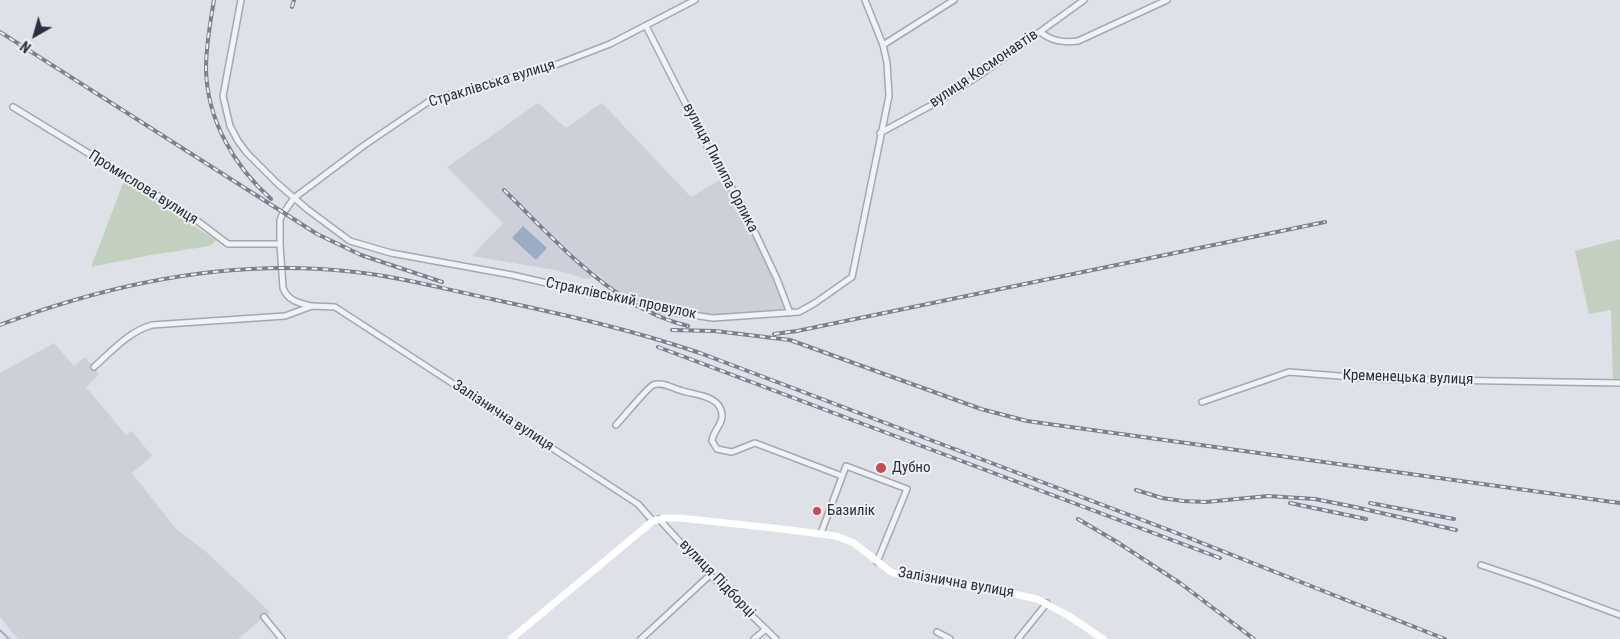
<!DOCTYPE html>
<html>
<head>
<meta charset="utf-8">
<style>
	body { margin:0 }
	#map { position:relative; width:1620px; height:639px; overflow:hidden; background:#dee1e7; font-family:"Roboto Condensed",sans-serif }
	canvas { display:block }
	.north { position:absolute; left:10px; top:10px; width:50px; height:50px; -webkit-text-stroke:4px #eef0f5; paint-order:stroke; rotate:218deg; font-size:14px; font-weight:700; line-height:20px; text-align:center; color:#282e3d }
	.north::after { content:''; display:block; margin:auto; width:18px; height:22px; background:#282e3d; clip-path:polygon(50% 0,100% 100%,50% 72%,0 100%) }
</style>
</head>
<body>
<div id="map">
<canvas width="1620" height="639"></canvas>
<div class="north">N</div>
</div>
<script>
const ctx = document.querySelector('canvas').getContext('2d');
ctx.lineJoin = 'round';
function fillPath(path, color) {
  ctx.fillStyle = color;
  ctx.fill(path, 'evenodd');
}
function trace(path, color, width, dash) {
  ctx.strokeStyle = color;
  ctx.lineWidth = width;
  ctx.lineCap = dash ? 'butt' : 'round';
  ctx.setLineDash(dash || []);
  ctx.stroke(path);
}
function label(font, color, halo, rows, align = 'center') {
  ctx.font = font + ' "Roboto Condensed",sans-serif';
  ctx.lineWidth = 4;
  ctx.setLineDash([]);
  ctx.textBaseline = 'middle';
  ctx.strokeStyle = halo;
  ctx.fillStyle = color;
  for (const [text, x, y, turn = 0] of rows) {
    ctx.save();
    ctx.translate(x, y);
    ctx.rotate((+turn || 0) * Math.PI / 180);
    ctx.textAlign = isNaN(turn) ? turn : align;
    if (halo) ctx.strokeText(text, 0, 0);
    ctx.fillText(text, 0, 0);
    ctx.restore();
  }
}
fillPath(new Path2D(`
	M538,103L566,128L602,103L691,197L725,177L744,209L790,313L713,318L628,302L598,274L596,277L586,279L560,271L472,256L503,223L447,167Z
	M54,343L74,366L85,357L99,374L86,387L126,435L132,431L152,456L132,473L176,529L205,551L270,612L238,639H18L0,617V373Z`), '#cdd0d9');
fillPath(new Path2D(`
	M124,181L216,240L210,246L151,255L91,267Z
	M1620,239V383L1613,382L1611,310L1589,314L1575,251Z`), '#c3d0c0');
fillPath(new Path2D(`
	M523,226L547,248L536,260L512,238Z`), '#9bacc5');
trace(new Path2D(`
	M0,630L9,639`), '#9bacc5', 2);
const minor = new Path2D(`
	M241,0L223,96L230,126L238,141L247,153L278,184L307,209L350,241L391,253L512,275L672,312L713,318L799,312L815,303L852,277L889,96L887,63L883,45L865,0
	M646,26L707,146L744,209L777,279L790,313
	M1040,32C1052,41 1063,43 1078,41L1167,0
	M883,45L954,0
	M13,107L191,216L228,244H280
	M880,133L941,100L980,75L1084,0
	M311,306C299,303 288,301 283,288L280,244V220L282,215L294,198L366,144L431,100L558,64L610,44L695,0
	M94,367C112,351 128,332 152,325L285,316L312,306L335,307L638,504L653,521
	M1202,402L1289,372L1377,379L1620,383
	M616,425C624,417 645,390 653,385C662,381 674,389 683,391C696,395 722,396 722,416C722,425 713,431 712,441L717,449L732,452L755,443L842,476
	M659,519L710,575L776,639
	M821,533L846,466L907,489L877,562
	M1481,565L1534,583L1620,615
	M264,617L282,639
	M937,632L950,639
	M641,639L710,575
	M754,639L766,629
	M1018,639L1047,603`);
trace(minor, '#a4a8b1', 8);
trace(minor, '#f1f2f5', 5);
trace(new Path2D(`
	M511,639L653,521L666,518H680L782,529L836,536L854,543L891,572L912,578L1014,594L1037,599L1069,616L1103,639`), '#fff', 7);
const rail = new Path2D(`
	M214,0C210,23 206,46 206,69C207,120 234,166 271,199
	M292,7L294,0
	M0,32L317,234L361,255L442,282
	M504,190C544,229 583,273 631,302C649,313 668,321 688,326
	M0,325C114,282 234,258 355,272C402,277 449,290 496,300C566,315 632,330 700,353L1169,530L1445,639
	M672,330L715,331L790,340L981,409L1027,421L1620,503
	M774,334L797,331L1325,222
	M658,347L1220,558
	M1136,490L1162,498L1183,501L1206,502L1268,496L1315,499L1355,507L1456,530
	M1290,503L1366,519
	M1370,503L1454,519
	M1078,519L1117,542L1180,583L1254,639`);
trace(rail, '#79808f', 4);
trace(rail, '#eef0f5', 2, [5.5]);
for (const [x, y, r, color] of [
	[881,468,6,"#c54a54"],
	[817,511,5,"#c54a54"]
]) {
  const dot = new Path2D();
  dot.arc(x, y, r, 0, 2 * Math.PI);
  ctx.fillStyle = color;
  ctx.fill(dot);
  trace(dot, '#eef0f5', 2);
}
label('15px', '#282e3d', '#eef0f5', [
	["вулиця Космонавтів",984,69,-34],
	["Страклівська вулиця",492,84,-17],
	["вулиця Пилипа Орлика",720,168,62],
	["Промислова вулиця",143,188,32],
	["Страклівський провулок",621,299,12],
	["Кременецька вулиця",1408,378,2],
	["Залізнична вулиця",503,416,33],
	["вулиця Підборці",717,579,46],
	["Залізнична вулиця",956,583,10]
]);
label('15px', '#282e3d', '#eef0f5', [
	["Дубно",892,468],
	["Базилік",827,511]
], 'left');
</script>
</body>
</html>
